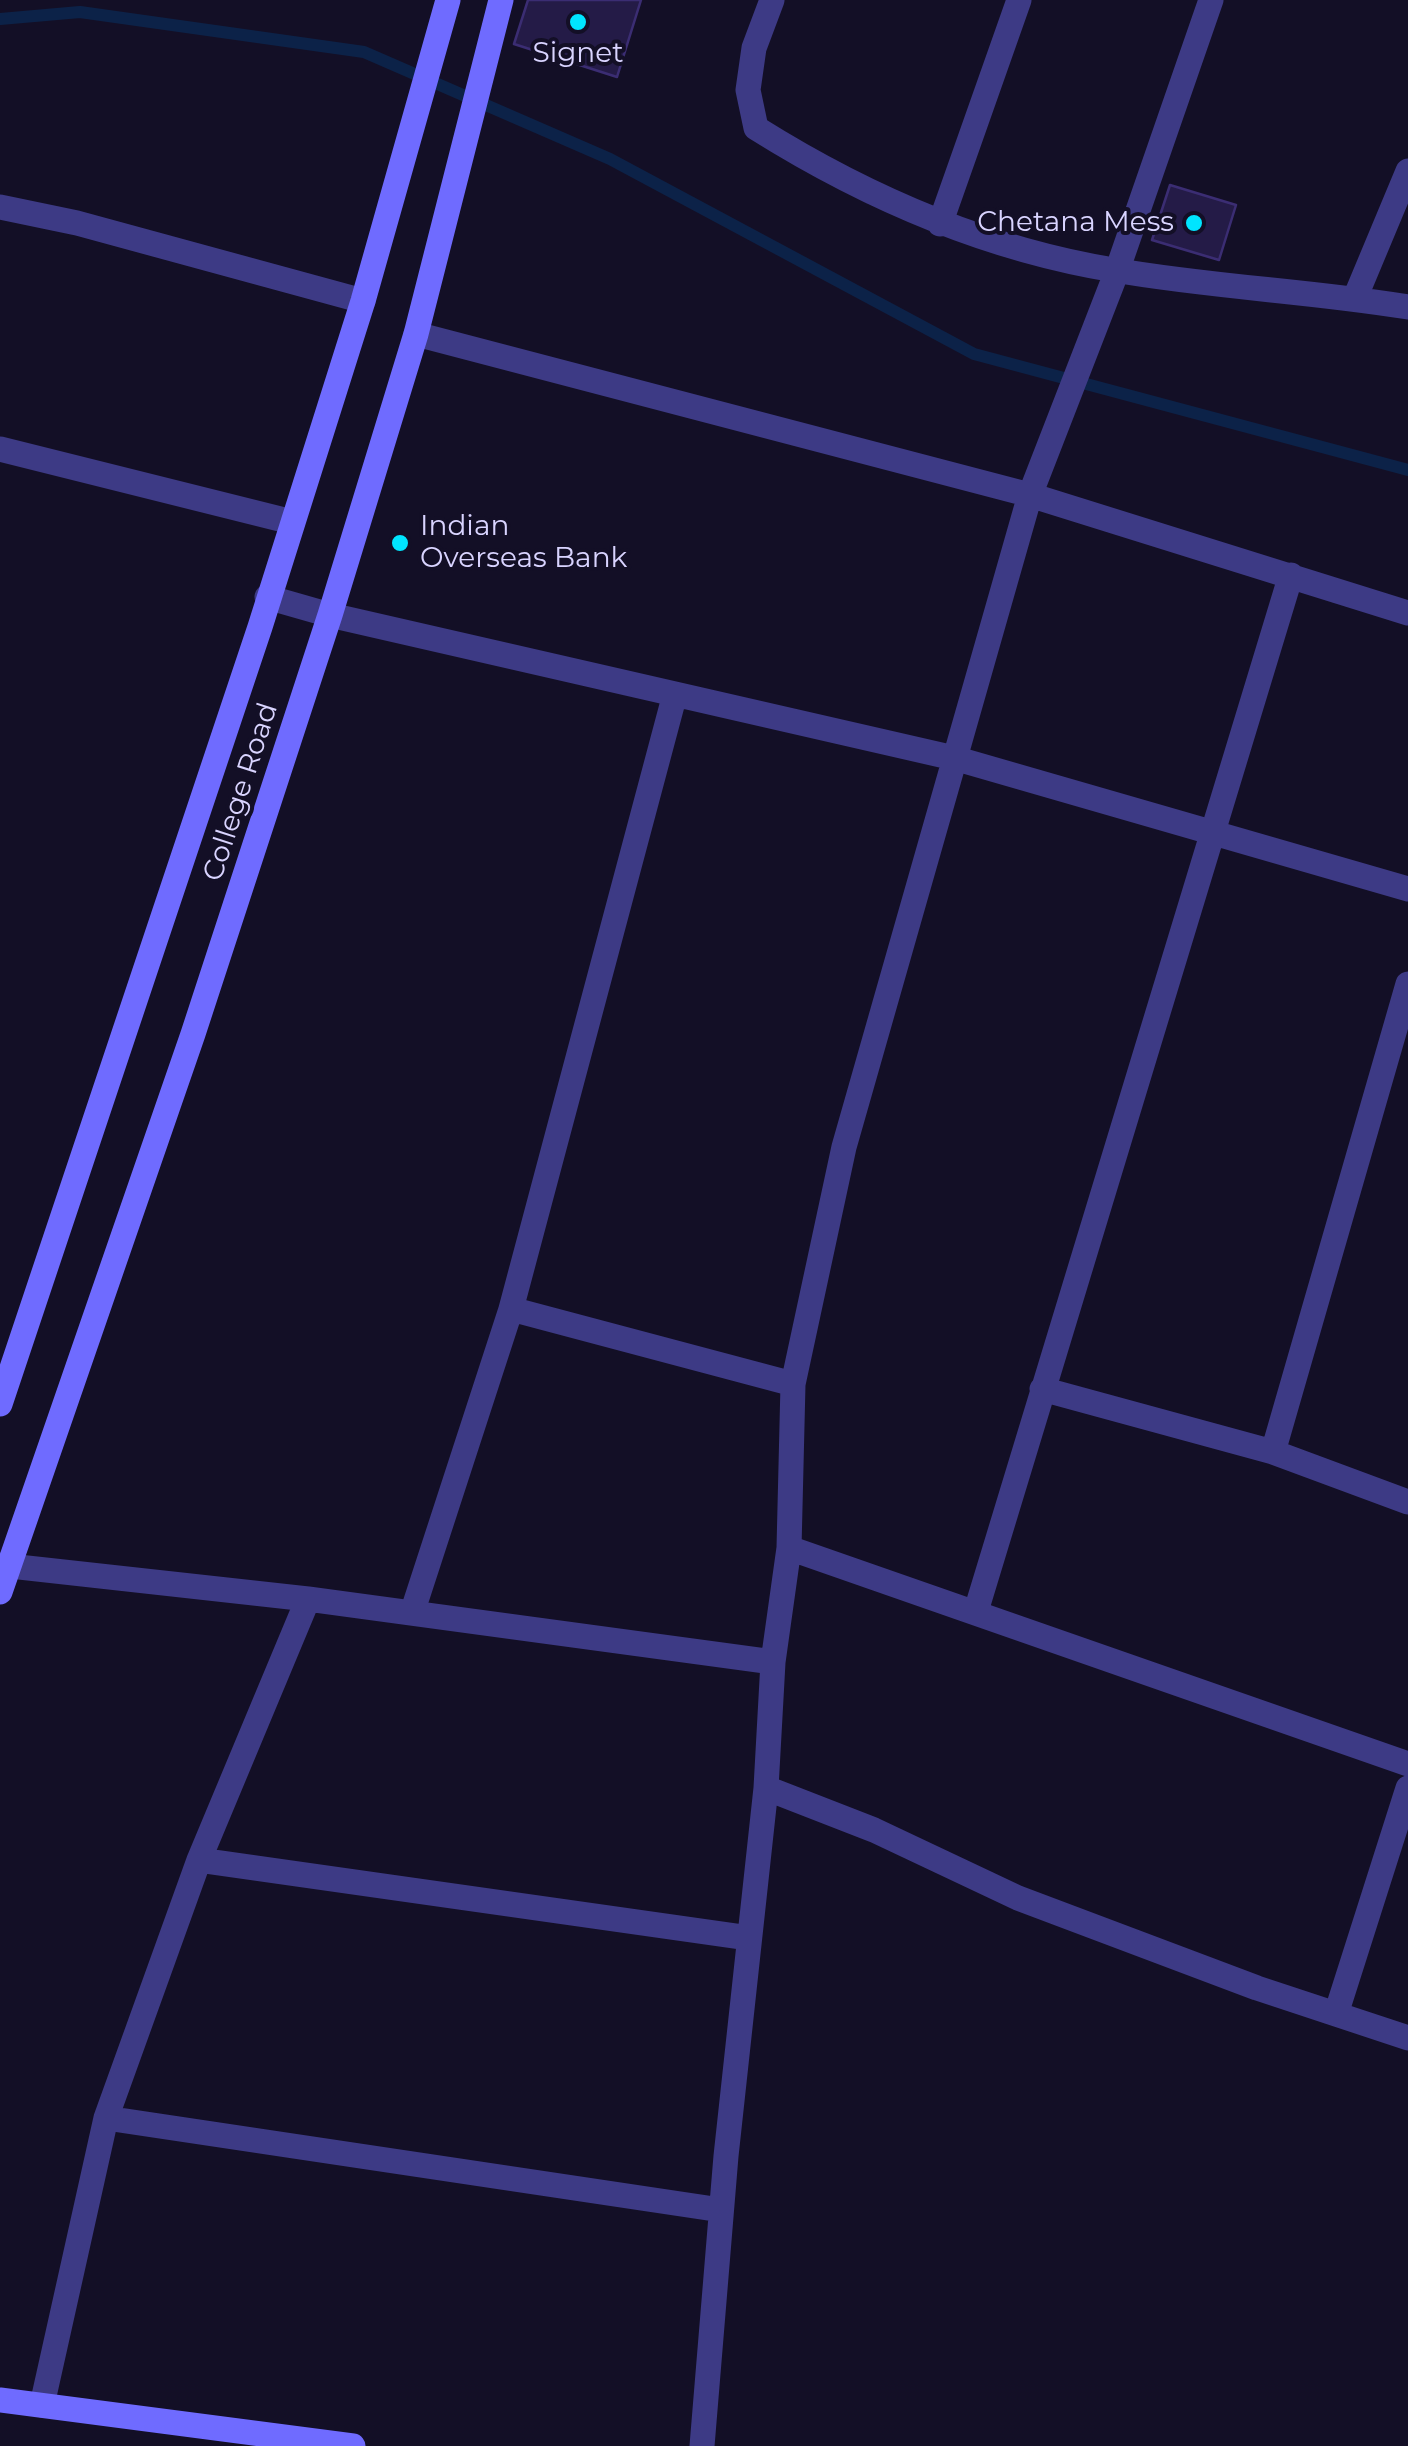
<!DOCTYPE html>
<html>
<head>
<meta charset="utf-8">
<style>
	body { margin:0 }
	canvas { display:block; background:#130f26 }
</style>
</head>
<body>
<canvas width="1408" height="2446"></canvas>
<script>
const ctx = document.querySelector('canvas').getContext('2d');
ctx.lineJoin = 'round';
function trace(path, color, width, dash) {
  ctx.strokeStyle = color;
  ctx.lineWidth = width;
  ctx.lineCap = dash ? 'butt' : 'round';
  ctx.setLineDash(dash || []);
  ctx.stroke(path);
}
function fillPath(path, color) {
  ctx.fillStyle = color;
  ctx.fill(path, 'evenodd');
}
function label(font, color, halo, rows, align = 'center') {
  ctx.font = font + ' Montserrat,sans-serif';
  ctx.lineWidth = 8;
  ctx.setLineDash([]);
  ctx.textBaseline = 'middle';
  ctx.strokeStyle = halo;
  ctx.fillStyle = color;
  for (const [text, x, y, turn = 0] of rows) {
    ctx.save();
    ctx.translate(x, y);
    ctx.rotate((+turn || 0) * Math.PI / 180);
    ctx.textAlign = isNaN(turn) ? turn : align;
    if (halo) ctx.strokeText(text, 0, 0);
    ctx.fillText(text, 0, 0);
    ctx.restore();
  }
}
trace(new Path2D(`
	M0,19L80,12L364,52L610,159L974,354L1408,470`), '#0c2248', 12);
const building = new Path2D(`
	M528,0H641L617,77L514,44Z
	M1170,185L1236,205L1219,260L1152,240Z`);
fillPath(building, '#241b47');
trace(building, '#3b2d73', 2.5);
trace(new Path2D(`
	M772,0L754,48L748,90L756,128C866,197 986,249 1114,270C1211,287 1311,291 1408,307
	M0,207L77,223L363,301
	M940,224L1019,0
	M1355,298L1408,171
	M416,334L1030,495L1408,613
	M0,449L292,522
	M267,597L330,615L954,758L1408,889
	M511,1309L793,1384
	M1042,1389L1273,1452L1408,1502
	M1273,1452L1408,984
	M789,1548L1408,1764
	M0,1565L308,1599L773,1662
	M976,1611L1291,575
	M412,1613L511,1309L675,694
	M766,1788L874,1830L1018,1898L1257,1988L1408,2038
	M199,1860L749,1938
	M1336,2014L1408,1788
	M106,2118L721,2210
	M42,2405L106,2118L199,1860L308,1599
	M702,2446L726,2156L766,1788L773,1662L789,1548L793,1384L844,1147L1030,495L1117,271L1211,0`), '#3d3a85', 25);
trace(new Path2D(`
	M0,1404L260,627L363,301L448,0
	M0,1592L193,1034L330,615L416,334L501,0
	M0,2400L353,2446`), '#6f6bff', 25);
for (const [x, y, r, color] of [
	[578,22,10,"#00e5ff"],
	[1194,223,10,"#00e5ff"],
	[400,543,10,"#00e5ff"]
]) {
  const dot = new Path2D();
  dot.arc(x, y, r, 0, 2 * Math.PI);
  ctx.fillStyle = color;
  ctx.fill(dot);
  trace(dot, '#130f26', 4);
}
label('28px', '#d9d4ff', '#130f26', [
	["Signet",578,54],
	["Chetana Mess",1174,223,"right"],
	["Indian",420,527,"left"],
	["Overseas Bank",420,559,"left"]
]);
label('28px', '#d9d4ff', '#130f26', [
	["College Road",241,792,-72]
]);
</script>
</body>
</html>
